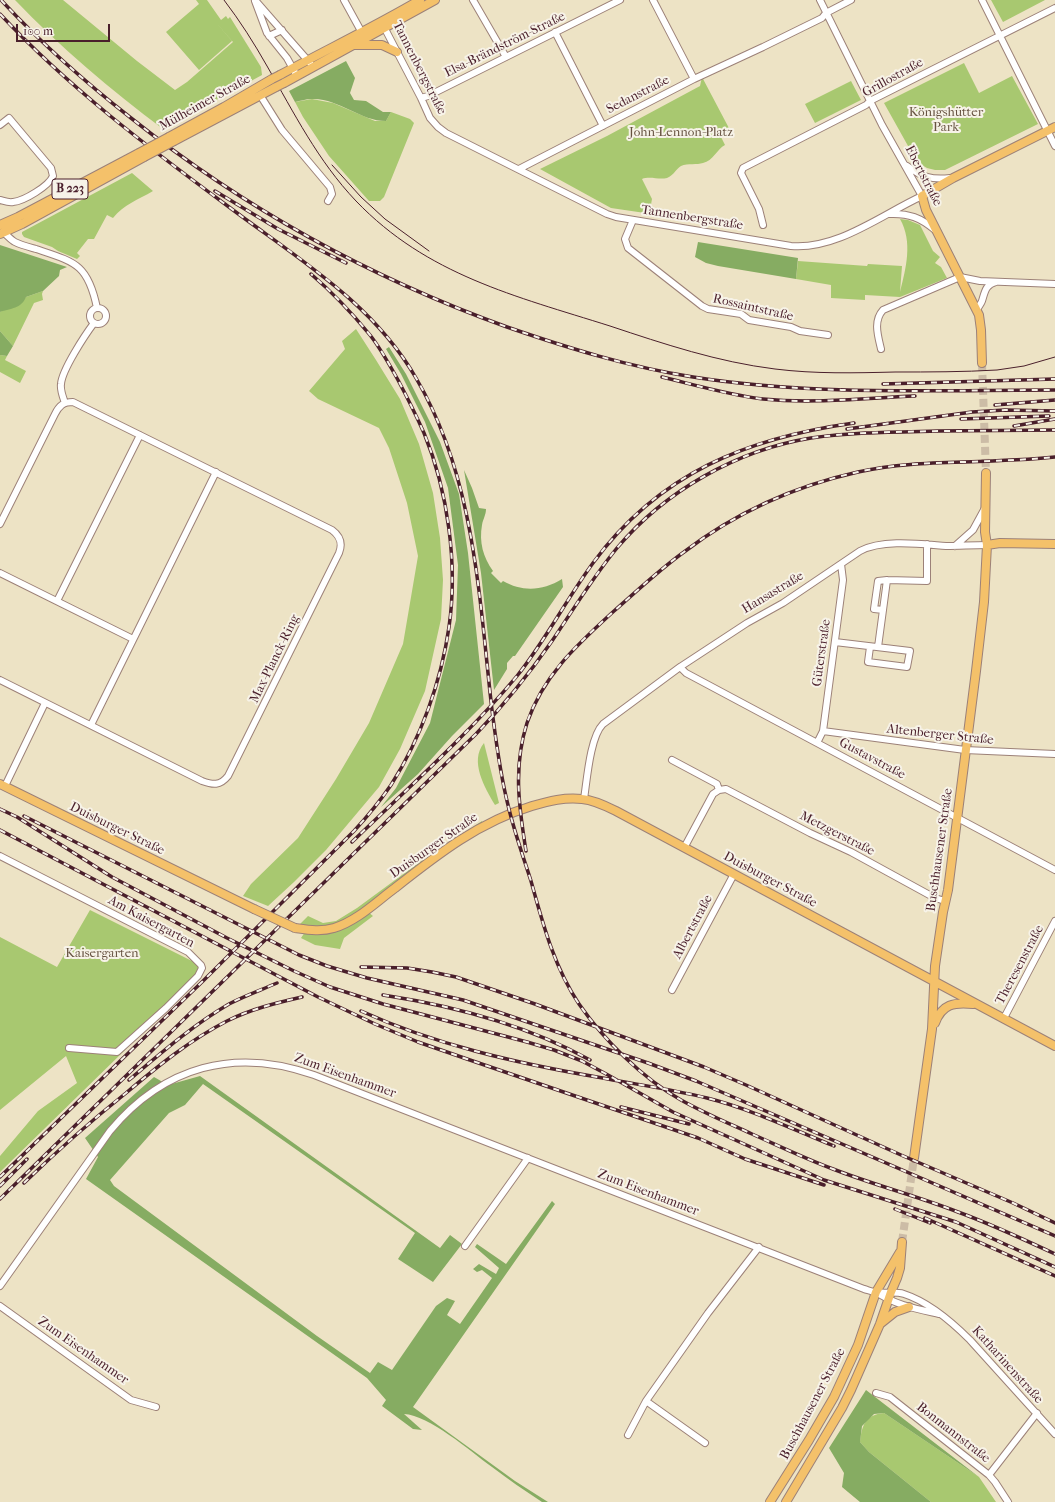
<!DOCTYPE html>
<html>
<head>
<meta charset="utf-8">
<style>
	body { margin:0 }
	#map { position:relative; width:1055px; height:1502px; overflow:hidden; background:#ede3c5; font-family:"IM FELL French Canon",serif }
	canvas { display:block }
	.scale { position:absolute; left:16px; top:24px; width:94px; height:18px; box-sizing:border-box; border:2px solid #4a1f2b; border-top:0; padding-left:5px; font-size:12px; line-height:14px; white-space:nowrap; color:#4a1f2b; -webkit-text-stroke:3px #f7f3e8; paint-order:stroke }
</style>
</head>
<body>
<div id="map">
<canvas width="1055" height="1502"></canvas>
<div class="scale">100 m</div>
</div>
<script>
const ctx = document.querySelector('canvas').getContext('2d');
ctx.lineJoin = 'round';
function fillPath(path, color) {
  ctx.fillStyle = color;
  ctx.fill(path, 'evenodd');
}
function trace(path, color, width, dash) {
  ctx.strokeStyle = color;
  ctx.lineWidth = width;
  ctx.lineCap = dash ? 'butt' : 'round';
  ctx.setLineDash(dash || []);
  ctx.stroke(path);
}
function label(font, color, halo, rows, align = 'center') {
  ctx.font = font + ' "IM FELL French Canon",serif';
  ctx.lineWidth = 4;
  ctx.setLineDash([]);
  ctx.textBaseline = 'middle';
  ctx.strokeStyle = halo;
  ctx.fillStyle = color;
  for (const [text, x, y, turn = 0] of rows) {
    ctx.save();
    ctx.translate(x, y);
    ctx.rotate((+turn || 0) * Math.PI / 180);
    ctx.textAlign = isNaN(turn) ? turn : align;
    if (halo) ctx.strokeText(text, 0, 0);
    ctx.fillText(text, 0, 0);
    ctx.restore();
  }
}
fillPath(new Path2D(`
	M15,0H63L137,61L175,90L187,82L233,42L213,19L232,41L199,70L166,32L199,4L196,0H207L221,20L226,16L228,19L230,17L261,67L262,75L163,129C111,90 60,47 15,0Z
	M991,0H1045L1003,22Z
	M964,63L979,93L1012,76L1038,124L945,170H935L927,168L917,162L884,103Z
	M702,77L731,132L721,137L725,145C717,149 713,161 703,163C697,165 688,163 681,166C676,169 674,175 667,178C659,180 650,176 642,179L652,199L650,210L645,213L611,208L540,169L607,136L700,86Z
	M851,81L861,100L815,123L805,104Z
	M312,99L333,103L375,121H386L391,112L410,119L414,123L384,197L380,201H369L329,156L303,117L295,102Z
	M132,173L153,191C138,200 124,204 113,218L107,215L94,239H88L77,253L80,256L77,259L58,251L52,247L24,237L22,234V232Z
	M900,219L908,220L920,225L933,251L940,257L935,263L941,267L947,278L900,297L865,295V300L831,298V285L796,279L798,261L867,266L868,264L902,266L900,292C906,268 913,242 900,219Z
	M43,291L42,294L43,300L34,303L13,346L0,331V312L26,297Z
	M356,329L376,360L400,399L419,444L433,493L440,538L443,580L441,619L425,691L400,749L379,787L326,850L294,882L268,906L243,896L251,884L298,838L336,779L369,723L403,644L418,556L407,503L389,448L379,428L318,399L309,391L345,349L342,341Z
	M0,355L7,356L5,360L26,371L20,383L0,372Z
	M484,743L499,803L495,805C485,788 469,761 484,743Z
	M482,821L483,824L367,911L373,916L344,938L340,949L315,945L301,938L305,932L295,929L308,916L323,923L336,921L357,908L421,861Z
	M90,910L204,967L123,1052L0,1172V1156L38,1111L77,1083L66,1056L0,1110V937L57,967Z
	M884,1413L979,1477L996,1502H931L869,1452L860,1442C862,1425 865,1415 884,1413Z`), '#a8c870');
fillPath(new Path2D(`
	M346,61L355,78L350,93L354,100L366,101L383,112H391L386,121C360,121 337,97 311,99C306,99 300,101 295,102L289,91Z
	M698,242L798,258L796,279L718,266L706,263L695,257Z
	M0,245L67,267L60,270L59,276L43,291L26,297C21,309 11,308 0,312Z
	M0,331L13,346L7,356L0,355Z
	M389,347L406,374L440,442L459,494L468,553L484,704L452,736L418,774L381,807L396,788L430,723L456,620L458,565L448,488L425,422L401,374L386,349Z
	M464,470L472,488L479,508L486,509C486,515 483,519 482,525C479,542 483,557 493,571L491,573L501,583L503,581C522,592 543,591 562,579L563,587L515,656H513L507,663V669L494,690L481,573Z
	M200,1076L440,1248L450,1235L462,1244L433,1282L398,1259L415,1233L203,1084L185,1105L169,1113L110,1180L114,1186L317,1336L370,1373L378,1362L392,1370L436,1306L447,1298L455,1301L447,1315L460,1324L492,1278L482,1270L477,1272L473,1269L479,1264L496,1274L499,1268L475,1247L477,1244L506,1264L552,1201L555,1204L413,1407L515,1481L548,1502H542C525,1491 508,1479 492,1467C470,1451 429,1415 404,1414L422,1430L413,1429L382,1406L386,1400L367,1378L86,1179L98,1157L85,1138L154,1077L168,1085Z
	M866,1390L979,1477L884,1413L874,1414L862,1426L860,1442L869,1452L931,1502H860L842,1487L844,1473L829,1448Z`), '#86ac62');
trace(new Path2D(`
	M982,363L986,473
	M902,1242L914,1158`), '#ccbca6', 8, [8, 4]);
const minor = new Path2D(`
	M255,0L310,63
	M344,0L361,31
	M473,0L506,57
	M653,0L694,79
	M982,0L1055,146
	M255,1L267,33L287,58L297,76
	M383,25L421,98L430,118L438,127L446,133L607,214L616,217L791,246C837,250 881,215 922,196L882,125L820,0
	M555,32L603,126
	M269,36L282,30
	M260,95L282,130L330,187L332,194L328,201
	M421,98L428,96L620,0
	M0,125L9,118L51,168L53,176C49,186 24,201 13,202C9,203 4,201 0,200
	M907,166C922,177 931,180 950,178
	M519,169L694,79L763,47L822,18L826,13L851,0
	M889,214C909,213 921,218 935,230
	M633,220L625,239L628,248L702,306L708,309L741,314L749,320L791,327L800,331L828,335
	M763,225L759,209L741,173L743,168L866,105L870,101L1055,8
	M3,232C7,235 11,240 15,242C21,245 29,247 36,249C75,262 88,264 97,308
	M90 316a8 8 0 1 1 16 0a8 8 0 1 1-16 0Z
	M977,310C978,307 981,304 982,301C985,292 985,285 996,282
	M881,349C878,336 873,321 883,310L960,277L980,281L1055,284
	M65,403C63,397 60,390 61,384C62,370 85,335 94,323
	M0,524L55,414C59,406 63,402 73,402L332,530C340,536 343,543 339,553L228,776C220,786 213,785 202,781L0,680
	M955,546L973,530L985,508
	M0,573L133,639
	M887,580L927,581V544
	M57,601L140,435
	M835,642L910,651L907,667L868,662L870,647
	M878,647L883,610L874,609L878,581L887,580L883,610
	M680,667L686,673L1055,870
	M91,725L216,472
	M823,731L965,750L1055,754
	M817,743L823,731L843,580L841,564
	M672,760L717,784L719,790
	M5,786L45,703
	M584,799C587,780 590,737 603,724L680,667L747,623L783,603L860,551C883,539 920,544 946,546C959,546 973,545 987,545
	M684,848L713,794L719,790L726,789L810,833L851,852L935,898L945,901
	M0,856L188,952L201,965L202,968L198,976L166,1008L117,1052L69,1048
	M672,990L734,874
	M1004,1018L1055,921
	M465,1246L528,1158
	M0,1286L110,1131C164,1066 235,1047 314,1075L864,1289C868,1290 872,1292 876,1292C885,1294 894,1291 904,1294C929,1302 951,1321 970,1340L1055,1434
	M876,1292C895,1305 917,1309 939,1314
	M0,1306L131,1400L156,1407
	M876,1393L890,1397L989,1475L995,1482L1008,1502
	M628,1435L646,1401
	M705,1443L646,1401L708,1313L759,1247
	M989,1475L1037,1413`);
const major = new Path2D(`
	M356,45H382L397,52
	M280,75C326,50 374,27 420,0
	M284,83L435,0
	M169,137L224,107L272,79
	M174,141L276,87
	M0,225L18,217L139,153
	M0,234L22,224L144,157
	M982,363L981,330L979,315L926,210L922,196L953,178L1055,127
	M987,545L1000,543L1055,544
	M0,784L254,909
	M295,928C309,930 321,932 334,928C357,921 376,902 395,888C438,854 479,822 532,806C549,801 565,797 582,799C594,800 606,806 616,811L1055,1046
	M935,1023C942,1004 954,1002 973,1004
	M914,1158L932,1029L935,966L943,912L948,890L976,671L984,602L987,545L985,532L986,473
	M880,1324L895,1312L909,1307
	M770,1502L809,1440L834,1397L858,1345L876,1292L900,1252
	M786,1502L842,1408L851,1390L880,1324L891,1292L897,1278L900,1268L902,1242`);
trace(minor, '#9c8178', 8);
trace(major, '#9c8178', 10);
trace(minor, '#fff', 6);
trace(major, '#f4c16a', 8);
trace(new Path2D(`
	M224,0C240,21 254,43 267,66C294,113 318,161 356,201C427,275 515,296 610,326C664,344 718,362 775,369C815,374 855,373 895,372C929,372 963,372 997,370L1024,366L1055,357
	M332,165L361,197L385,219L429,251`), '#4a1f2b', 1);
const rail = new Path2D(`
	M1,0C41,43 85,82 131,118C244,208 371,278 507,327C568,348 629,367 693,377C813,396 935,390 1055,390
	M0,14C68,87 149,148 229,207C297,258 373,303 416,378C475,478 479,597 492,710C496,741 500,774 508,805C514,831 523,856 531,881C543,924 554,967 579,1004C604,1040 642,1078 681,1100C704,1113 728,1123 752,1134C779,1146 806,1159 833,1169C874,1185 917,1196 958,1212C991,1224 1023,1239 1055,1254
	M215,191L278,229L346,263
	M662,377C695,385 729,395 763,399C814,404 864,398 915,396
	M883,384L1055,379
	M995,405L1055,400
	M961,419L1049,416
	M1014,426L1055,419
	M847,429L972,412L1005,410L1055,411
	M0,809L17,817L112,877L227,938L294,971L330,987L383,1004L527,1042L554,1050L582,1061L608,1075L673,1112L824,1180L956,1222L1055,1267
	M24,816L299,955L327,966L367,978L463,1000L648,1063L696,1081L1055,1236
	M0,830L318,997L375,1024L418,1042L467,1059L698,1138L745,1159L824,1185
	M352,842C408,788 467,736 517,676C545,641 566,600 593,563C659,473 747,438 854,423
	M526,851C519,807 513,767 527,723C543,675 578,644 614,611C637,591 659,570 684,552C735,513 795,486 858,472C893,464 929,463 964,462C995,461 1025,460 1055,457
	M361,967L407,968L432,972L456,977L535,1004L704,1067L746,1085L901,1155L1013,1203L1055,1223
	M383,995C454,1006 527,1025 590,1060
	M361,1011C436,1045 516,1063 597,1077C633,1084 671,1089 707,1098C751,1109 792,1129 834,1146
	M129,1080C161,1053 193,1025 229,1004C244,996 261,990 277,983
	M621,1107L689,1124
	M0,1177L203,981L354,831C367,817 380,801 391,785C421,738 441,682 449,627C458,565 448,491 424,433C416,415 407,397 398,380C389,364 381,349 370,335C352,313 332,292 311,274
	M24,1183C56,1152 91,1121 126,1093C158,1066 190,1040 227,1021C251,1009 276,1003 302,997
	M0,1186L27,1159
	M0,1199L476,734C504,705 529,674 552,641C573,610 593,577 617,548C665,491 737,450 811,438C853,432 895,432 938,431C977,431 1016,430 1055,430
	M895,1209L930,1223
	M925,1218L1055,1276`);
trace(rail, '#4a1f2b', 3.5);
trace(rail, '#f7f3e8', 2, [6]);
const majorBridge = new Path2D(`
	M272,79L280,75
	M276,87L284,83
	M139,153L169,137
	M144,157L174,141
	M254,909L295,928`);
trace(majorBridge, '#9c8178', 10, []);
trace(majorBridge, '#f4c16a', 8);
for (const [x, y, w] of [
	[70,189,36]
]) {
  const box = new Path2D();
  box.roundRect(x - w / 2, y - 10, w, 20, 3);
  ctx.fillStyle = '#f7f3e8';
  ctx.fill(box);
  trace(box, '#4a1f2b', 1);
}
label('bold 12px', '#4a1f2b', null, [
	["B 223",70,189]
]);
label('13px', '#4a1f2b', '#f7f3e8', [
	["Elsa-Brändström-Straße",505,45,-26],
	["Tannenbergstraße",419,68,63],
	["Grillostraße",893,78,-29],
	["Sedanstraße",638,95,-27],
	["Mülheimer Straße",205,103,-29],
	["Ebertstraße",923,176,63],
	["Tannenbergstraße",692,218,9],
	["Rossaintstraße",753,308,13],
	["Hansastraße",773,593,-31],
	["Güterstraße",822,653,-82],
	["Max-Planck-Ring",275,659,-64],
	["Altenberger Straße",940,735,6],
	["Gustavstraße",872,759,28],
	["Duisburger Straße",117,829,26],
	["Metzgerstraße",837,834,27],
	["Duisburger Straße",434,846,-35],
	["Buschhausener Straße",940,850,-82],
	["Duisburger Straße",770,880,28],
	["Am Kaisergarten",151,922,28],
	["Albertstraße",693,927,-62],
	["Theresenstraße",1020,965,-62],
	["Zum Eisenhammer",345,1076,20],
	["Zum Eisenhammer",648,1193,21],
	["Zum Eisenhammer",83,1351,35],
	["Katharinenstraße",1007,1365,48],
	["Buschhausener Straße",813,1404,-62],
	["Bonmannstraße",953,1433,38]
]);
label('13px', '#665240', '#f7f3e8', [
	["Königshütter",946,113],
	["Park",946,128],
	["John-Lennon-Platz",681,133],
	["Kaisergarten",102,954]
]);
</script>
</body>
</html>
